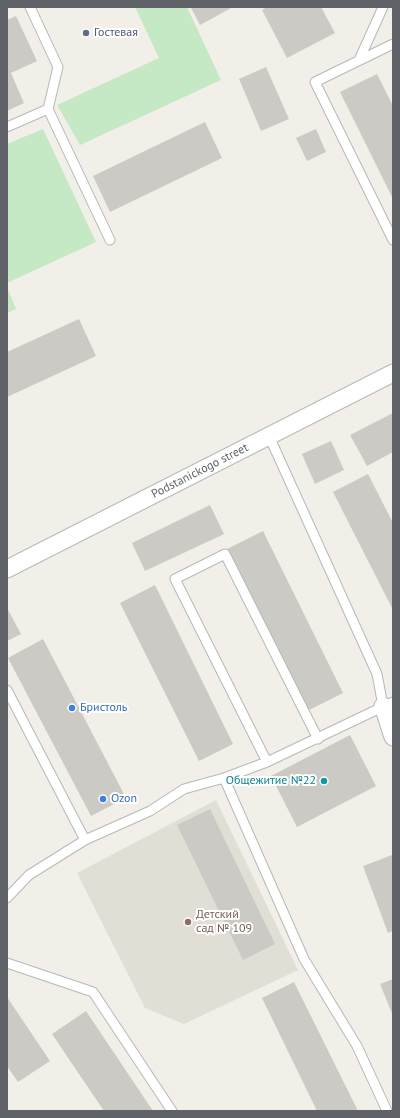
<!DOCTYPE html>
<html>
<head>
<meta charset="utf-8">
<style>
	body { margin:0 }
	#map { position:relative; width:400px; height:1118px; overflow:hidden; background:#f1efe8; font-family:"PT Sans",sans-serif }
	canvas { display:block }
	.frame { position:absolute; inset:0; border:8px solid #5f6368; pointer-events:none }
</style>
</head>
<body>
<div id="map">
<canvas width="400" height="1118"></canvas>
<div class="frame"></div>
</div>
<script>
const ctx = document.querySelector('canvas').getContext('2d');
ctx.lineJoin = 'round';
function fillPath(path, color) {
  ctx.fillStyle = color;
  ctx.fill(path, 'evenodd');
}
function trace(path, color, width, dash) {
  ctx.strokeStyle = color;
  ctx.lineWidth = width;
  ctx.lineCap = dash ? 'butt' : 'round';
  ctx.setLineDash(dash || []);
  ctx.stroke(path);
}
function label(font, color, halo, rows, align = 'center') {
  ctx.font = font + ' "PT Sans",sans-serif';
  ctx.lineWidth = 4;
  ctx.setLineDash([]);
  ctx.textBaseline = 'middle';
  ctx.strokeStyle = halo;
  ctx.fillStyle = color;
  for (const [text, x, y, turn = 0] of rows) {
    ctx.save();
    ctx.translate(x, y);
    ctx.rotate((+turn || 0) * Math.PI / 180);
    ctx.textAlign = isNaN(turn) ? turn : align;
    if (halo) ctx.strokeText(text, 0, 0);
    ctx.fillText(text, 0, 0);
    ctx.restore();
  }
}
fillPath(new Path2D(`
	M216,800L298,970L184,1024L145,1008L77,873Z`), '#e1ded6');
fillPath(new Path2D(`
	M135,7H187L221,80L80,145L57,105L159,58Z
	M43,129L96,242L7,283V144Z
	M7,287L16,309L7,313Z`), '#c5e8c5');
fillPath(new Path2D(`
	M193,7H233L200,25L191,8Z
	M267,7H321L335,33L287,58L262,10Z
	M16,16L37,61L11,73L24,103L7,111V20Z
	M266,67L289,119L261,131L239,79Z
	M377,74L393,106V199L340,92Z
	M205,122L222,158L110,212L93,176Z
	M316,129L326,152L307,161L296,138Z
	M79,319L96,356L7,397V352Z
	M393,413V452L367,466L350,435Z
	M331,441L344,470L315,484L302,454Z
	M368,474L393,523V610L333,492Z
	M210,505L224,534L145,571L132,543Z
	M263,531L343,693L307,711L227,549Z
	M155,585L233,744L199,761L120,603Z
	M7,608L21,634L7,641Z
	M43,639L126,798L91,816L8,658Z
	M350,735L376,786L297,827L271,776Z
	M210,809L275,944L243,960L177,825Z
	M392,855L393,931L388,933L363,866Z
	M393,979V1016L380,984Z
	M294,982L358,1111H317L262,998Z
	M7,997L50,1061L18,1082L7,1066Z
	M86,1011L153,1111H104L52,1034Z`), '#cccac5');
const lane = new Path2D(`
	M393,44L315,82L393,240
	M359,60L383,7
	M48,109L110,240
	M7,127L48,109L58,67L30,7
	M269,436L377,674L383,706
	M7,690L85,840
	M267,762L175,579L225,554L318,739
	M224,778L304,959L357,1046L387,1111
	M7,898L29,875L85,840L150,811L184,789L224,778L267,762L393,702
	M7,963L93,992L172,1111`);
const street = new Path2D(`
	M7,569L393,373
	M383,706L393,737`);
trace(lane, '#b5b8bc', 11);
trace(street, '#b5b8bc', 19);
trace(lane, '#fff', 9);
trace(street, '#fff', 17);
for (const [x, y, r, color] of [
	[86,33,4,"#5c6f8a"],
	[72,708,4,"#3f7fe0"],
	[324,781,4,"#0f9aa8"],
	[103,799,4,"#3f7fe0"],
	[188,922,4,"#8d6e63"]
]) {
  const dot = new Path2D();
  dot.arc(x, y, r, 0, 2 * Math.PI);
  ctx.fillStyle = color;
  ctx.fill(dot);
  trace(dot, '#fff', 1.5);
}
label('12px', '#4e5e75', '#fff', [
	["Гостевая",94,33]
], 'left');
label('12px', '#5f6368', '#fff', [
	["Podstanickogo street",200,471,-27]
]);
label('12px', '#366cbe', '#fff', [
	["Бристоль",80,708],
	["Ozon",111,799]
], 'left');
label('12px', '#0d838f', '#fff', [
	["Общежитие №22",316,781]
], 'right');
label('12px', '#785e54', '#fff', [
	["Детский",196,915],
	["сад № 109",196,929]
], 'left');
</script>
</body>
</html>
